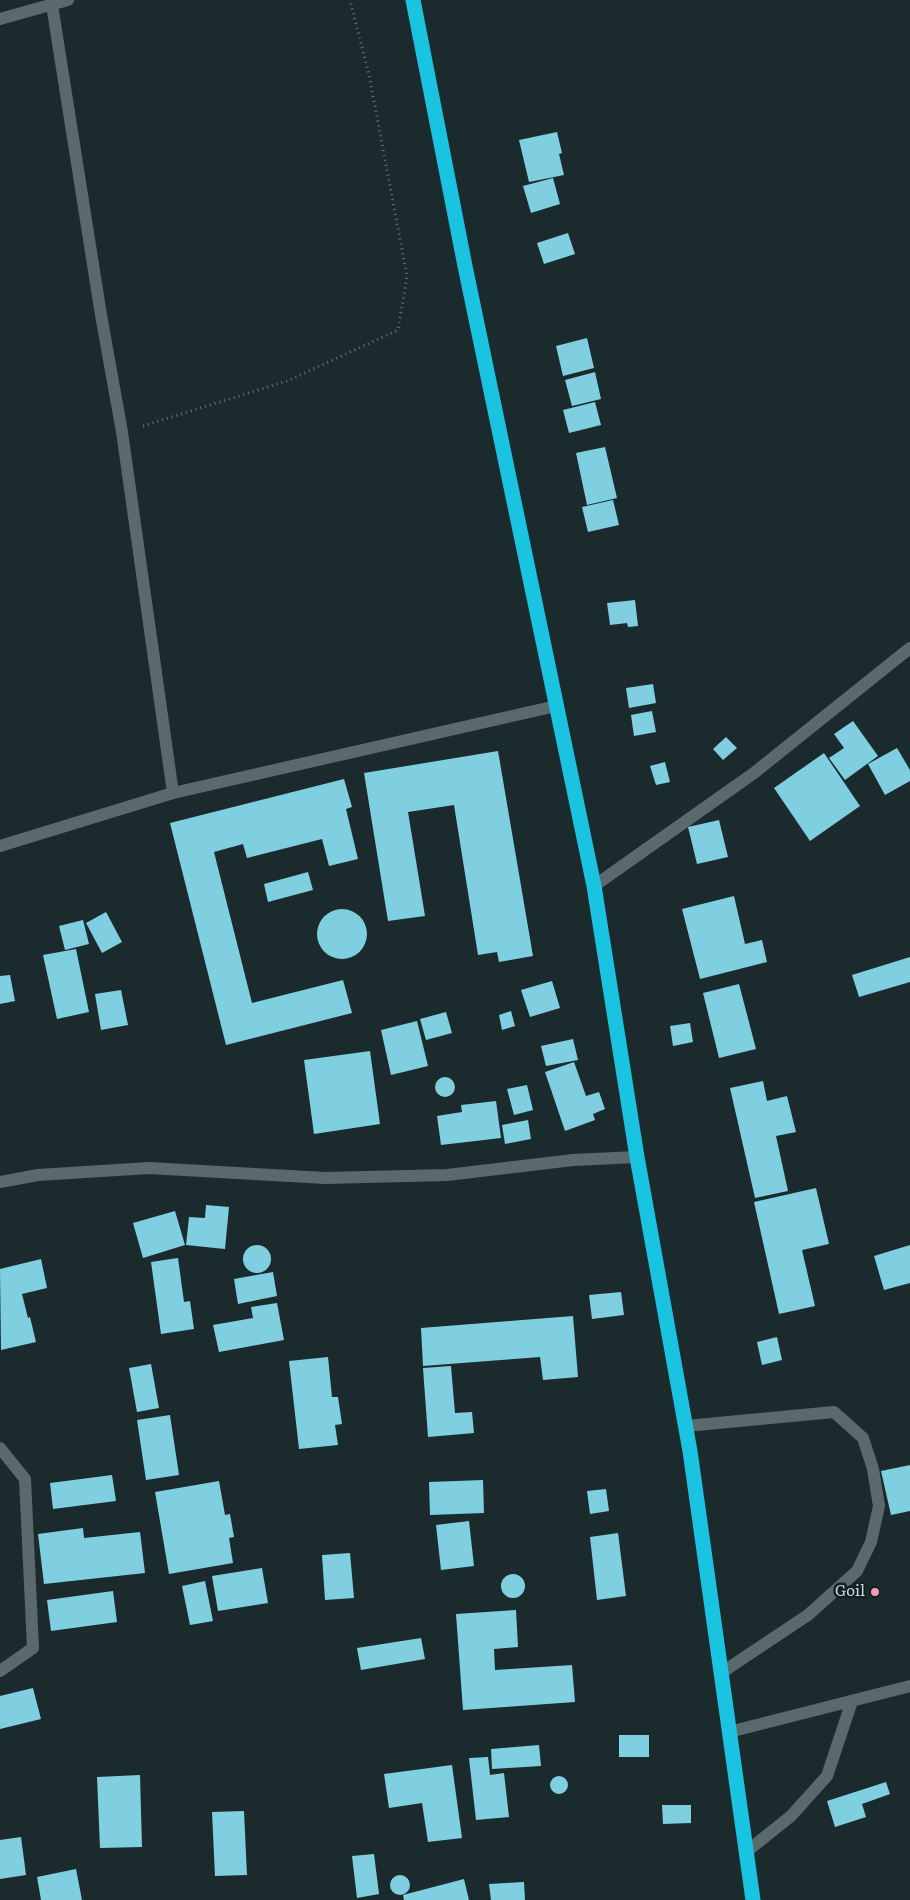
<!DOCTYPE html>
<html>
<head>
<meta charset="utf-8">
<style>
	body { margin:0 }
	canvas { display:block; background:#1b2a2d }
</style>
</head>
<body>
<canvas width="910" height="1900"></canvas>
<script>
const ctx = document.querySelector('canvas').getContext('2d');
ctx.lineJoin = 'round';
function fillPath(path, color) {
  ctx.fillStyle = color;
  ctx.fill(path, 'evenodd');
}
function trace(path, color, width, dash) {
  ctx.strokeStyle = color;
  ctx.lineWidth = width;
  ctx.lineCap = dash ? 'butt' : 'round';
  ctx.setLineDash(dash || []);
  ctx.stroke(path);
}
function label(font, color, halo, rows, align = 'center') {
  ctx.font = font + ' Literata,serif';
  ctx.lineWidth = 5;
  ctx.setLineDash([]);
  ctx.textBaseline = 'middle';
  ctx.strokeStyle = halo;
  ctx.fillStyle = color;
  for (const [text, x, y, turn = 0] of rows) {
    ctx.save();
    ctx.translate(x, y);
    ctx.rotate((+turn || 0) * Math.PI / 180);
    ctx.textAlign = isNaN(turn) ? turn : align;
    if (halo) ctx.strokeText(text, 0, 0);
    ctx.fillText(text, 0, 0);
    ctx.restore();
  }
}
fillPath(new Path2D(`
	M557,132L562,153L559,154L564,175L529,182L519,140Z
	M553,178L560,204L531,213L523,186Z
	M568,233L575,254L544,264L537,243Z
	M587,338L594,368L563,376L556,346Z
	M595,372L601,399L572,406L565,380Z
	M595,402L601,425L569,433L563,410Z
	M605,447L617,498L587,505L576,453Z
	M613,500L619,525L588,532L582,507Z
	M635,600L638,626L628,627L627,623L610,625L607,603Z
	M653,684L656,703L629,708L626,688Z
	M652,711L656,732L634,736L631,715Z
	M853,721L878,756L845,780L829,758L844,748L834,734Z
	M726,737L737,748L723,760L713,749Z
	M897,748L910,770V781L885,795L868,764Z
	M498,751L533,956L499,962L497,952L478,955L454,805L408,812L425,916L388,921L364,773Z
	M824,753L860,806L810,841L774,788Z
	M665,762L670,782L656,785L650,766Z
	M344,779L352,807L346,809L358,859L329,866L322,839L247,858L243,844L214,852L252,1003L343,980L352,1013L226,1045L170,823Z
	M719,820L728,857L697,864L688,827Z
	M308,872L313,890L268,902L264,884Z
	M734,896L745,944L762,940L767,962L700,979L682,909Z
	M317 934a25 25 0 1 1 50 0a25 25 0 1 1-50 0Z
	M106,912L122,942L102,953L86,923Z
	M83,920L89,944L65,950L59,926Z
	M76,949L89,1012L57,1019L43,955Z
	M910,957V982L859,997L852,975Z
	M10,975L15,1001L0,1004V976Z
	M552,981L560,1008L530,1017L521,990Z
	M739,984L756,1049L719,1058L703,993Z
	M121,990L128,1025L101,1030L95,994Z
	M511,1011L515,1026L502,1030L499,1015Z
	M446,1012L452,1033L426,1040L420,1019Z
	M417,1021L428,1066L391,1075L381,1030Z
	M690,1023L693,1042L673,1046L670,1026Z
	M573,1039L578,1060L546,1066L541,1046Z
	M370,1051L380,1124L314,1134L304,1060Z
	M574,1062L586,1096L599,1092L605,1109L593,1114L595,1120L565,1131L545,1072Z
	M435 1087a10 10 0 1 1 20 0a10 10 0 1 1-20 0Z
	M763,1081L767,1101L787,1096L796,1132L776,1136L788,1191L755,1198L730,1088Z
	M527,1085L533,1110L514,1115L507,1089Z
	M496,1101L501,1138L441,1145L437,1116L462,1112L461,1105Z
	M528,1120L531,1139L505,1144L502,1125Z
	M816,1188L829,1244L802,1250L815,1306L779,1314L754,1202Z
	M206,1205L229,1207L225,1249L186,1245L189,1217L205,1218Z
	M175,1211L185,1245L143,1258L133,1223Z
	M243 1259a14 14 0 1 1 28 0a14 14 0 1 1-28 0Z
	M910,1245V1283L884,1290L874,1256Z
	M178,1258L184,1302L190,1301L194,1329L161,1334L151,1262Z
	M41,1259L47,1288L22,1294L28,1318L30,1317L36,1342L1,1350L0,1269Z
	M273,1272L277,1296L238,1304L234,1279Z
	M621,1292L624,1315L592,1319L589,1295Z
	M277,1303L284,1340L219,1352L213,1325L253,1318L251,1307Z
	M573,1316L578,1377L543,1380L540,1357L423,1366L421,1328Z
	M777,1337L782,1360L762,1365L757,1342Z
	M328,1357L332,1397H338L342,1424L335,1425L338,1445L299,1449L289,1361Z
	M151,1364L159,1408L137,1412L129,1368Z
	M451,1366L455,1413L472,1412L474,1433L428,1437L423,1368Z
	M170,1415L179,1475L146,1480L137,1420Z
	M910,1465V1511L891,1515L881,1471Z
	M112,1475L116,1501L53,1509L50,1483Z
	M483,1480L484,1513L430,1515L429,1482Z
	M219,1481L225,1515L230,1514L234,1537L229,1538L233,1563L169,1574L155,1492Z
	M606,1489L609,1511L590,1514L587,1491Z
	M469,1521L474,1566L441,1570L436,1525Z
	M83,1528L84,1538L140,1532L145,1573L44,1584L38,1534Z
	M618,1533L626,1596L597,1600L590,1537Z
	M350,1553L354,1598L325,1600L322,1555Z
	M262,1568L268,1603L218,1611L212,1576Z
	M501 1586a12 12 0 1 1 24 0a12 12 0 1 1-24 0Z
	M205,1581L213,1621L190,1625L182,1586Z
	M113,1591L117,1622L51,1631L47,1600Z
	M516,1610L518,1647L494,1649L495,1670L572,1665L575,1702L463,1710L456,1614Z
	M421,1638L425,1659L361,1670L357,1648Z
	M33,1688L41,1719L0,1729V1696Z
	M619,1735H649V1757H619Z
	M539,1745L541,1766L492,1769L491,1749Z
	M488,1757L490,1775L504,1773L509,1817L476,1820L469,1758Z
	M452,1765L462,1838L428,1842L422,1803L389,1808L384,1774Z
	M140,1775L142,1847L100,1848L97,1777Z
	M550 1785a9 9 0 1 1 18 0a9 9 0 1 1-18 0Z
	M886,1782L890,1794L862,1804L866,1817L835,1827L827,1801Z
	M662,1805H691V1823L663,1824Z
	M244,1811L247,1875L215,1876L212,1812Z
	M21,1837L26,1875L0,1879V1840Z
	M374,1854L379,1894L357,1898L352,1856Z
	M76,1869L82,1900H41L37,1877Z
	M390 1885a10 10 0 1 1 20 0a10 10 0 1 1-20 0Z
	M464,1879L469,1900H404L403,1895Z
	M524,1882L525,1900H491L489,1884Z`), '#7fcfe0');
trace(new Path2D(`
	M143,426L287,381L398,330L407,276L369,75L350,0`), '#657274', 3, [1, 4]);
trace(new Path2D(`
	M686,1426L834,1412L863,1438L873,1469L879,1506L871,1542L857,1571L808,1615L721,1673`), '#59696d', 12);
trace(new Path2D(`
	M52,5L101,315L122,432L173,793
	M0,19L68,0
	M0,846L173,793L556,706
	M594,886L754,773L910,648
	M0,1182L38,1175L149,1168L325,1178L447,1175L573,1160L637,1157
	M0,1448L25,1479L33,1648L0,1671
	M729,1732L910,1686
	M746,1852L791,1816L827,1776L852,1701`), '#59696d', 12);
trace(new Path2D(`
	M413,0L465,266L594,886L637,1157L690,1451L753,1900`), '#1ac3e0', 15);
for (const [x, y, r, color] of [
	[875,1592,5,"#f29ab0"]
]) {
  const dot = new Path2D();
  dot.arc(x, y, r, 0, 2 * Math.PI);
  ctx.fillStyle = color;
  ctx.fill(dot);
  trace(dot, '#122023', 2);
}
label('15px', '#d0d9db', '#122023', [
	["Goil",865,1592]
], 'right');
</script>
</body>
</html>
